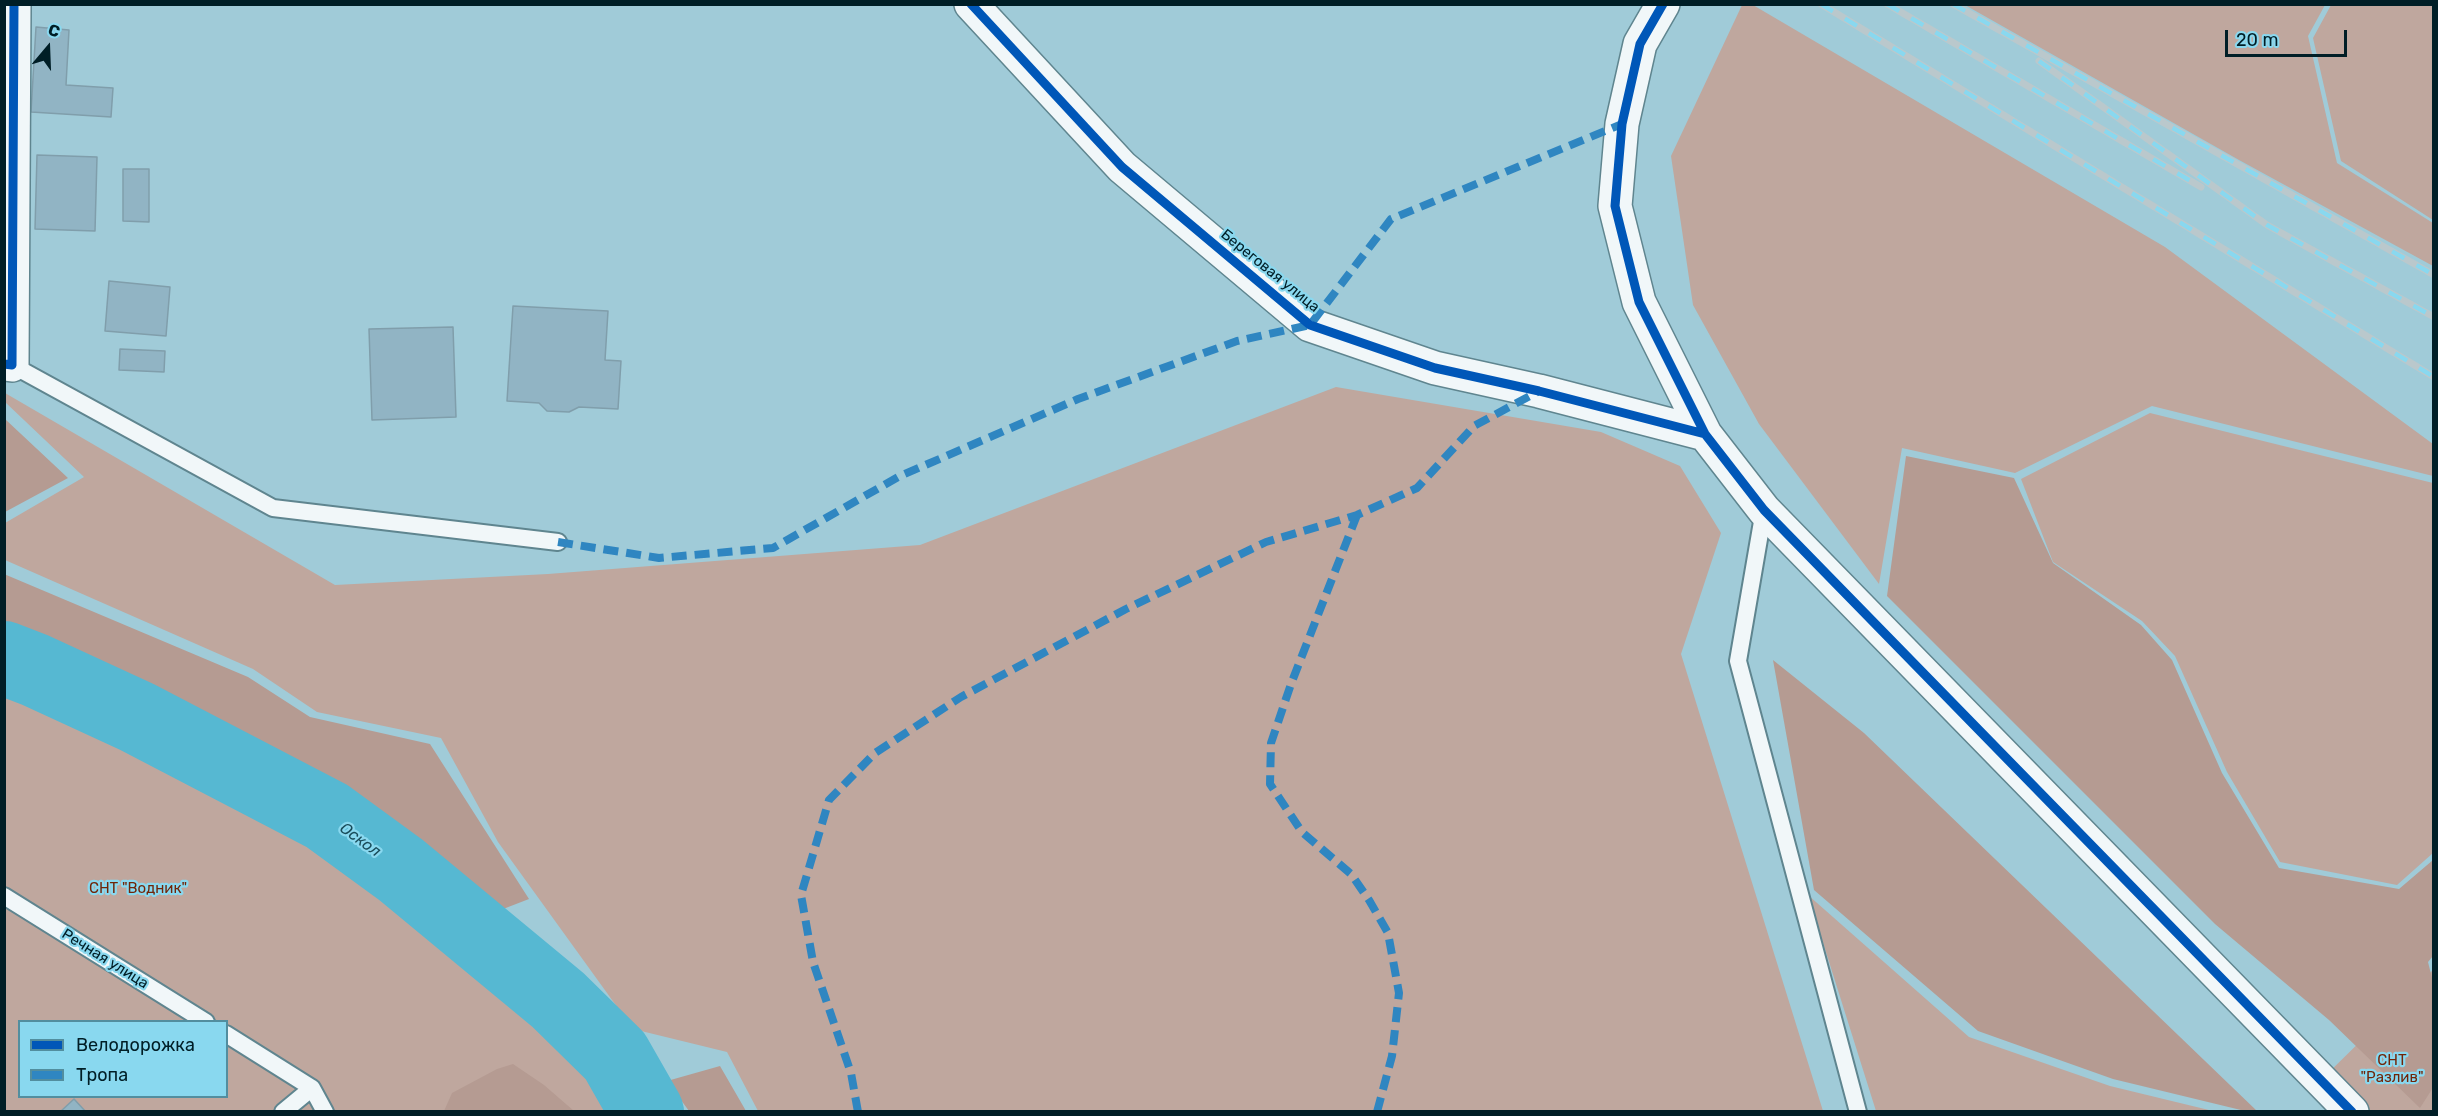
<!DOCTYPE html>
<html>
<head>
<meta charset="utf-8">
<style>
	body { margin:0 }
	#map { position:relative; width:2438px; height:1116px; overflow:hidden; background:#a0cbd8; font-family:Rubik,sans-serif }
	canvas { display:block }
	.frame { position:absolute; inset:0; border:6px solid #001e26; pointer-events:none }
	.legend { position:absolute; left:18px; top:1020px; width:210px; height:78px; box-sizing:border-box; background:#89d8ef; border:2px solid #528e9f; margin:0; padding:8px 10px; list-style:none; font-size:18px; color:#001e26 }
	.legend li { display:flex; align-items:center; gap:12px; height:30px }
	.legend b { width:30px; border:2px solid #528e9f }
	.north { position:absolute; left:18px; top:18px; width:60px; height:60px; -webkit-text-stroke:4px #89d8ef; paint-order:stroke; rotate:19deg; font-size:16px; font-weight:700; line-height:24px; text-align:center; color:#001e26 }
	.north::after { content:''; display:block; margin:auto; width:21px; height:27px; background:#001e26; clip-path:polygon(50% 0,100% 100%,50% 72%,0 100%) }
	.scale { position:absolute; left:2225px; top:30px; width:122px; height:27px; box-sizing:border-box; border:3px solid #001e26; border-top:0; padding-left:8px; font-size:18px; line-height:21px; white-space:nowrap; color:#001e26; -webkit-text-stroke:4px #89d8ef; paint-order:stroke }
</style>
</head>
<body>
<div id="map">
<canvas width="2438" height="1116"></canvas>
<div class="frame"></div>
<ul class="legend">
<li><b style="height:8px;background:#0057b8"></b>Велодорожка</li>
<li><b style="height:8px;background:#2f86c1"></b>Тропа</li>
</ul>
<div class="north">С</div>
<div class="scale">20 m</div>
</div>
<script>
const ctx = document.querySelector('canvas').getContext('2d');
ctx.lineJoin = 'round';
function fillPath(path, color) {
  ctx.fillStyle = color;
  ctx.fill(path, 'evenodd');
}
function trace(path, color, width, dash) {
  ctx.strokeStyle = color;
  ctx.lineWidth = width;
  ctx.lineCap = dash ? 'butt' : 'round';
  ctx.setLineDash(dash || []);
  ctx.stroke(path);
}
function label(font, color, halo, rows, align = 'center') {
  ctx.font = font + ' Rubik,sans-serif';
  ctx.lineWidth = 4.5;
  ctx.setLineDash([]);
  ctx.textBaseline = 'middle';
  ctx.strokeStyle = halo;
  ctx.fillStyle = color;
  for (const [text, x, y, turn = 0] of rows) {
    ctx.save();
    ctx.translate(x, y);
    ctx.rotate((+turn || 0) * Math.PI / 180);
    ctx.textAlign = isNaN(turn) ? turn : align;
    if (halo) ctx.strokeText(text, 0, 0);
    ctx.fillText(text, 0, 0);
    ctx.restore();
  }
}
fillPath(new Path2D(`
	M1742,5H1753L2165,247L2433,444V476L2152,406L2015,473L1902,448L1879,584L1759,424L1693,305L1671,156Z
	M1965,5H2325L2308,36L2337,163L2433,223V266L2239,160Z
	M2331,5H2433V220L2341,161L2313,38Z
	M1336,387L1601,432L1680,466L1721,533L1681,654L1823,1111H758L727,1052L633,1029L498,842L441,738L317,712L253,669L5,560V523L84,477L5,402V393L335,585L548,574L920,545Z
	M2150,413L2433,483V853L2397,885L2280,862L2227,772L2175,656L2142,621L2053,562L2021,479Z
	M5,677L29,685L125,736L225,782L311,827L386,879L459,936L600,1058L631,1111L5,1112ZM20,1022H226V1096H20Z
	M1808,895L1969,1037L2110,1086L2213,1111H1876Z
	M2433,970V1111H2352L2320,1081Z`), '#bfa79e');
fillPath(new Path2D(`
	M5,419L68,478L5,512L4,420Z
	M1906,456L2014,478L2053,563L2141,625L2172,660L2222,773L2279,868L2399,889L2433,860V956L2428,962L2433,982L2434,1086L2420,1108L2329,1020L2215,924L1887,596Z
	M4,574L248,677L310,717L430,744L529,899L485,916L466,886L419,842L312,769L153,692L5,633Z
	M1773,660L1864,733L2257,1111H2245L2113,1079L1978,1031L1814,890Z
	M513,1064L544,1085L574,1111H444L452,1093L497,1069Z
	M720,1066L746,1111H689L667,1081Z`), '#b59b92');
trace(new Path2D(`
	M4,658L35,670L137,717L327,816L401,870L558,1000L615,1056L647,1112`), '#56b8d2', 74);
const building = new Path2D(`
	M36,27L69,30L66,85L113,88L111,117L31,112Z
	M37,155L97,157L95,231L35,229Z
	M123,169H149V222L123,221Z
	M109,281L170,287L166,336L105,331Z
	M513,306L608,311L605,360L621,361L618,409L579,407L569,412L547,411L539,403L507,401Z
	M453,327L456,417L372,420L369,329Z
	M120,349L165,351L164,372L119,370Z
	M74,1099L86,1112H60Z`);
fillPath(building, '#91b4c4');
trace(building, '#809eab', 1.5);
const lane = new Path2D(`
	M12,365L273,508L558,542
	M1764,510L1738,661L1858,1112
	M4,896L206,1022
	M226,1034L312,1088L325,1112
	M283,1112L312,1088`);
const street = new Path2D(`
	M971,4L1122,167L1310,325L1435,368L1539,391L1705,434
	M1663,4L1640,44L1622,124L1615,206L1639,302L1705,434L1764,510L2352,1112
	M4,364L12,365L14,4`);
trace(lane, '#5f858f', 20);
trace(street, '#5f858f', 36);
trace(lane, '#f1f7f9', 16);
trace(street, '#f1f7f9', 33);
const rail = new Path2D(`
	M1821,4L2434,377
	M1887,4L2201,187
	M1953,4L2434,275
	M2039,61L2267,225L2434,317`);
trace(rail, '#bac8cc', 7);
trace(rail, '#89d8ef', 4.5, [14]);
trace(new Path2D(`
	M1357,515L1291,684L1271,743L1270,784L1302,832L1351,874L1369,900L1388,933L1399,993L1392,1056L1377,1112
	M558,542L659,558L773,548L900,476L1078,399L1237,341L1310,325L1391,219L1622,124
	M858,1112L851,1073L813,962L801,895L829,800L875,753L961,697L1126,609L1266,542L1357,515L1417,488L1474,426L1539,391`), '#2f86c1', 8, [15, 8]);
trace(new Path2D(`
	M971,4L1122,167L1310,325L1435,368L1539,391L1705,434
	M1663,4L1640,44L1622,124L1615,206L1639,302L1705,434L1764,510L2352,1112
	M4,364L12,365L14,4`), '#0057b8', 9);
label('15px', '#001e26', '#89d8ef', [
	["Береговая улица",1270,271,39],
	["Речная улица",105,959,32]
]);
label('15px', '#712508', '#89d8ef', [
	["СНТ \"Водник\"",138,889],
	["СНТ",2392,1061],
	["\"Разлив\"",2392,1078]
]);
label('italic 16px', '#1a4c5a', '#89d8ef', [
	["Оскол",360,840,36]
]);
</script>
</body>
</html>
